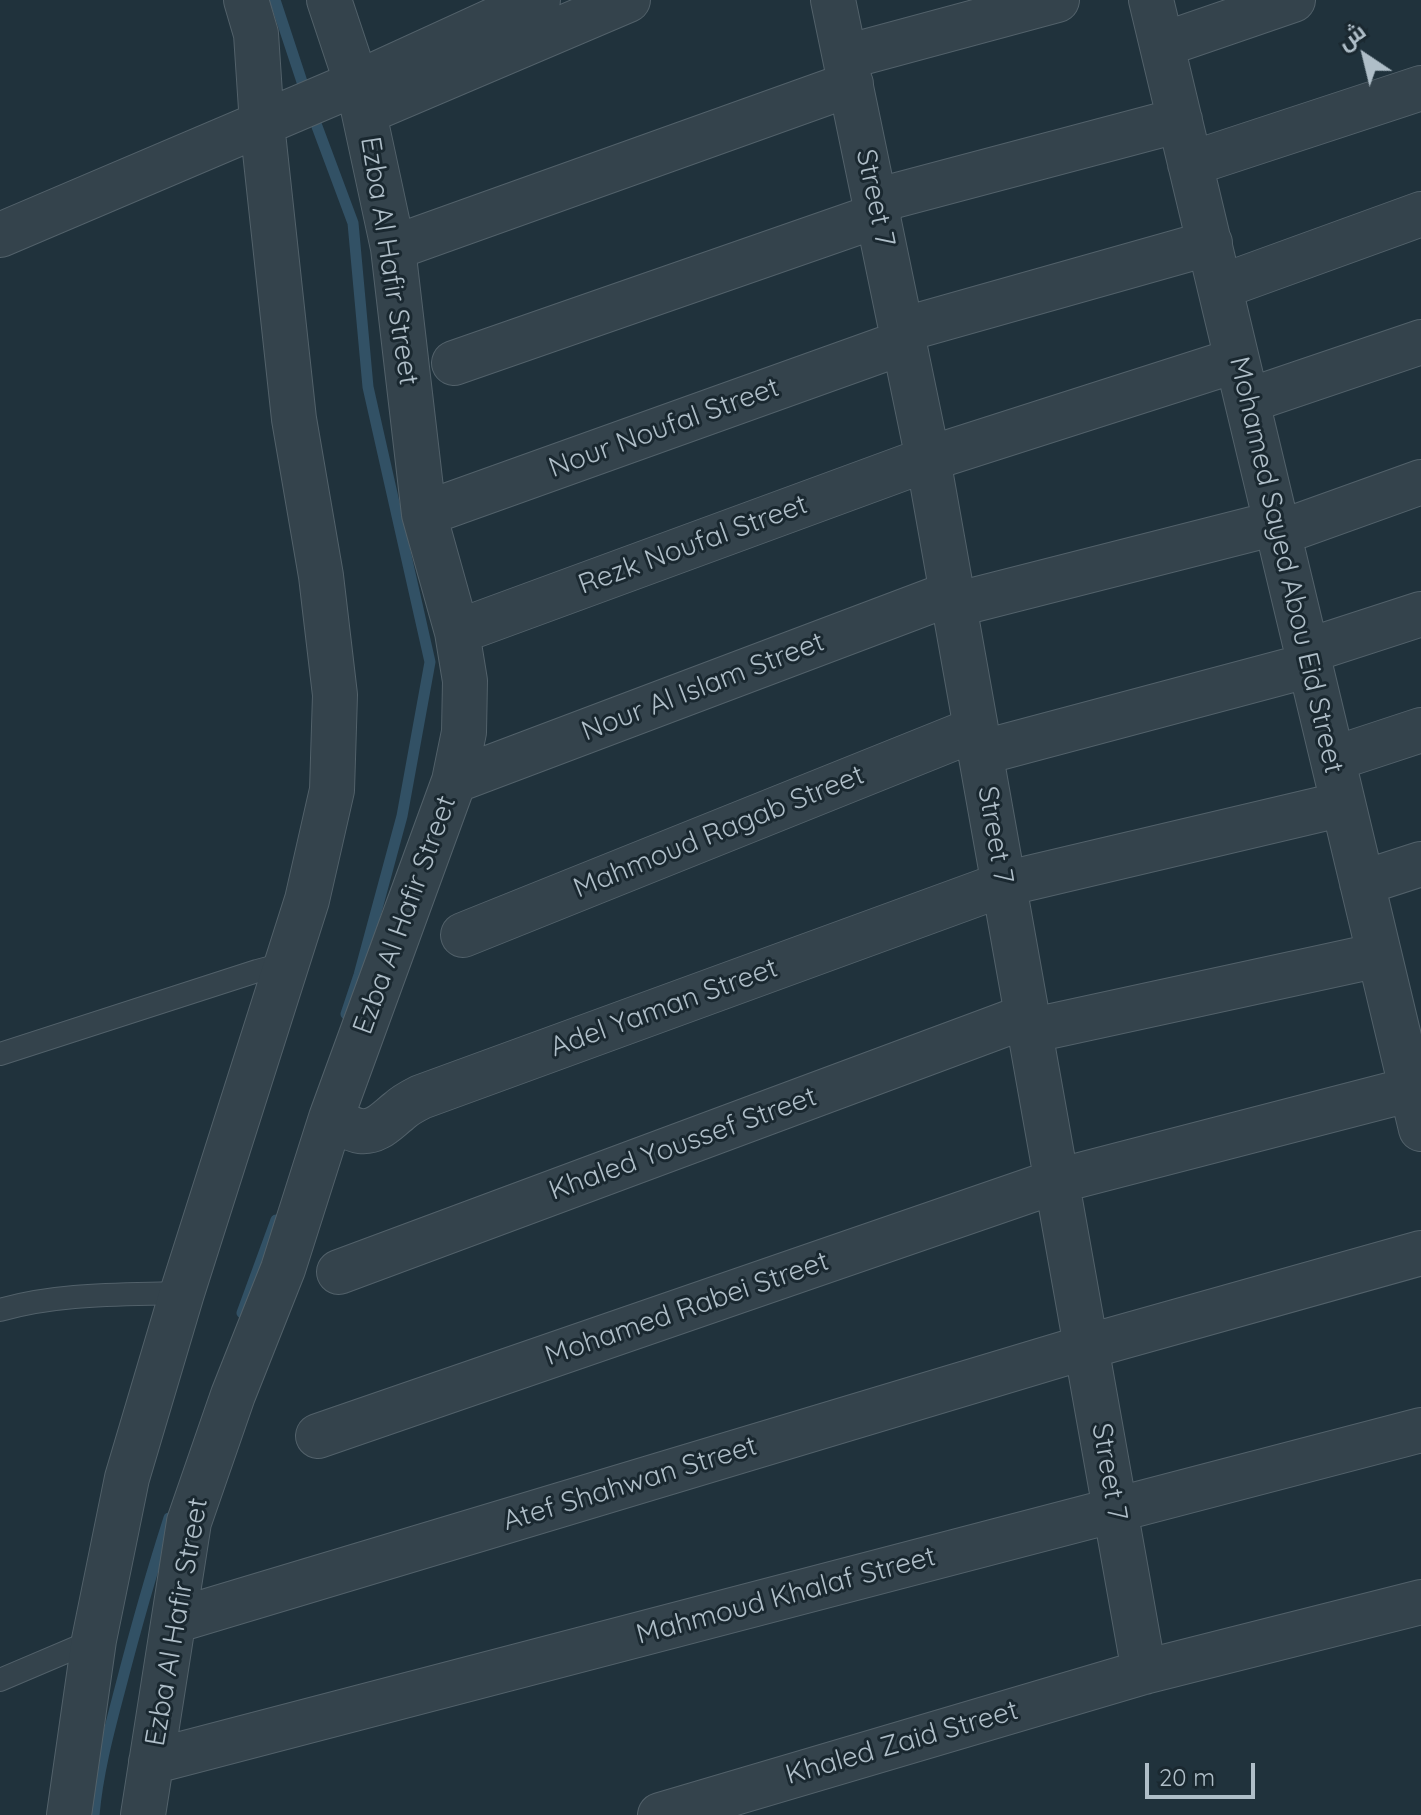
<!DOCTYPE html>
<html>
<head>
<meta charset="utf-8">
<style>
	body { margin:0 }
	#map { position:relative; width:1421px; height:1815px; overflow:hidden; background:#20323c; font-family:Quicksand,Cairo,sans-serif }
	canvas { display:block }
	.north { position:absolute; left:1325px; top:16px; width:80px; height:80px; -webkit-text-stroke:6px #1a2830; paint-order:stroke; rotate:325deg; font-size:22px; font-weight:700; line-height:32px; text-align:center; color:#afbec8 }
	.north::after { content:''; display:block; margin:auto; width:28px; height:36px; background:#afbec8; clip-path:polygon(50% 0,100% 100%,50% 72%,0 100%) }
	.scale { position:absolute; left:1145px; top:1763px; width:110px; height:36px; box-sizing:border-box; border:4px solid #afbec8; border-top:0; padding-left:10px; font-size:24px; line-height:28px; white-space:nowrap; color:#afbec8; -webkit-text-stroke:6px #1a2830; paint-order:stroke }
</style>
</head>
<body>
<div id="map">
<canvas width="1421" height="1815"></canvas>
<div class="north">ش</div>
<div class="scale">20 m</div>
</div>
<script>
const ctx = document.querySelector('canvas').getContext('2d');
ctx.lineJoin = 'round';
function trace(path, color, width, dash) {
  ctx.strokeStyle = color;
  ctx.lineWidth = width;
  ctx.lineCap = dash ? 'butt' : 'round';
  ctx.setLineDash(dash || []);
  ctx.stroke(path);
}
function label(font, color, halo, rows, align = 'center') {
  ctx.font = font + ' Quicksand,sans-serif';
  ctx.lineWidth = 6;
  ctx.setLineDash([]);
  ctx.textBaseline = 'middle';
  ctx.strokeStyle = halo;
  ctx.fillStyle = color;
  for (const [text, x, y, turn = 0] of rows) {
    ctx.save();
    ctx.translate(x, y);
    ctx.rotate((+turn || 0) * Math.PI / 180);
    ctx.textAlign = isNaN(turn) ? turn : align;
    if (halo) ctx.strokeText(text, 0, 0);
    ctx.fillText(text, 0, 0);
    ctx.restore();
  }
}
trace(new Path2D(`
	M275,0L307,97
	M312,113L353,223L368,387L430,662L402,816L359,975L346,1014
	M242,1313L276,1220
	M94,1815C98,1771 109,1731 120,1689C135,1631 151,1574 169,1518`), '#325165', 11);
const service = new Path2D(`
	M0,1054L257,971L287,963
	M0,1310C59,1293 121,1295 182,1293
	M0,1680L94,1640`);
const minor = new Path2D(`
	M833,0L928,459L1144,1672
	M1151,0L1421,1129
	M1162,45L1293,0
	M846,57L1057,0
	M365,112L628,0
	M1190,164L1421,88
	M875,201L1180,120
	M0,235L357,83L538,0
	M393,248L851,84
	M1220,287L1421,214
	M902,330L1210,243
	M454,363L879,215
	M1247,401L1421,342
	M424,514L904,342
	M1279,533L1421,482
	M954,605L1276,523
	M457,632L928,459L1237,360
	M1307,651L1421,614
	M980,753L1310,665
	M1333,759L1421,730
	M454,781L952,593
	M1362,883L1421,864
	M463,935L976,729
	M1029,1031L1379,955
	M331,1118C340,1122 350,1130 360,1131C377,1133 387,1120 399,1111C405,1105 413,1101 421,1097L1004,884L1343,804
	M339,1272L1027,1016
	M318,1436L1057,1181L1412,1089
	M174,1621L1086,1347L1421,1253
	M151,1762L1421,1430
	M69,1815L94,1640L127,1478L182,1293L307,900L332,790L335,695L321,576L294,419L262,124L256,34L246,0
	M143,1815L189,1522L233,1395L283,1269L331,1118L454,781L464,732L465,681L457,632L424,514L393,248L359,90L329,0
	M660,1815L1144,1672L1421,1602`);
trace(service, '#52616a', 24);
trace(minor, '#52616a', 46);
trace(service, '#34434c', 22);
trace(minor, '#34434c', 44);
label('28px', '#afbec8', '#1a2830', [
	["Street 7",875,198,78],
	["Ezba Al Hafir Street",389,261,81],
	["Nour Noufal Street",664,428,-20],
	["Rezk Noufal Street",693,545,-20],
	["Mohamed Sayed Abou Eid Street",1286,565,77],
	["Nour Al Islam Street",703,687,-21],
	["Mahmoud Ragab Street",719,832,-22],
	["Street 7",995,835,80],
	["Ezba Al Hafir Street",405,915,-70],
	["Adel Yaman Street",664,1008,-20],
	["Khaled Youssef Street",683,1144,-20],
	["Mohamed Rabei Street",687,1309,-19],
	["Street 7",1109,1472,80],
	["Atef Shahwan Street",630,1484,-17],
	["Mahmoud Khalaf Street",786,1596,-15],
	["Ezba Al Hafir Street",177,1622,-80],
	["Khaled Zaid Street",902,1743,-16]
]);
</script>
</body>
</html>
